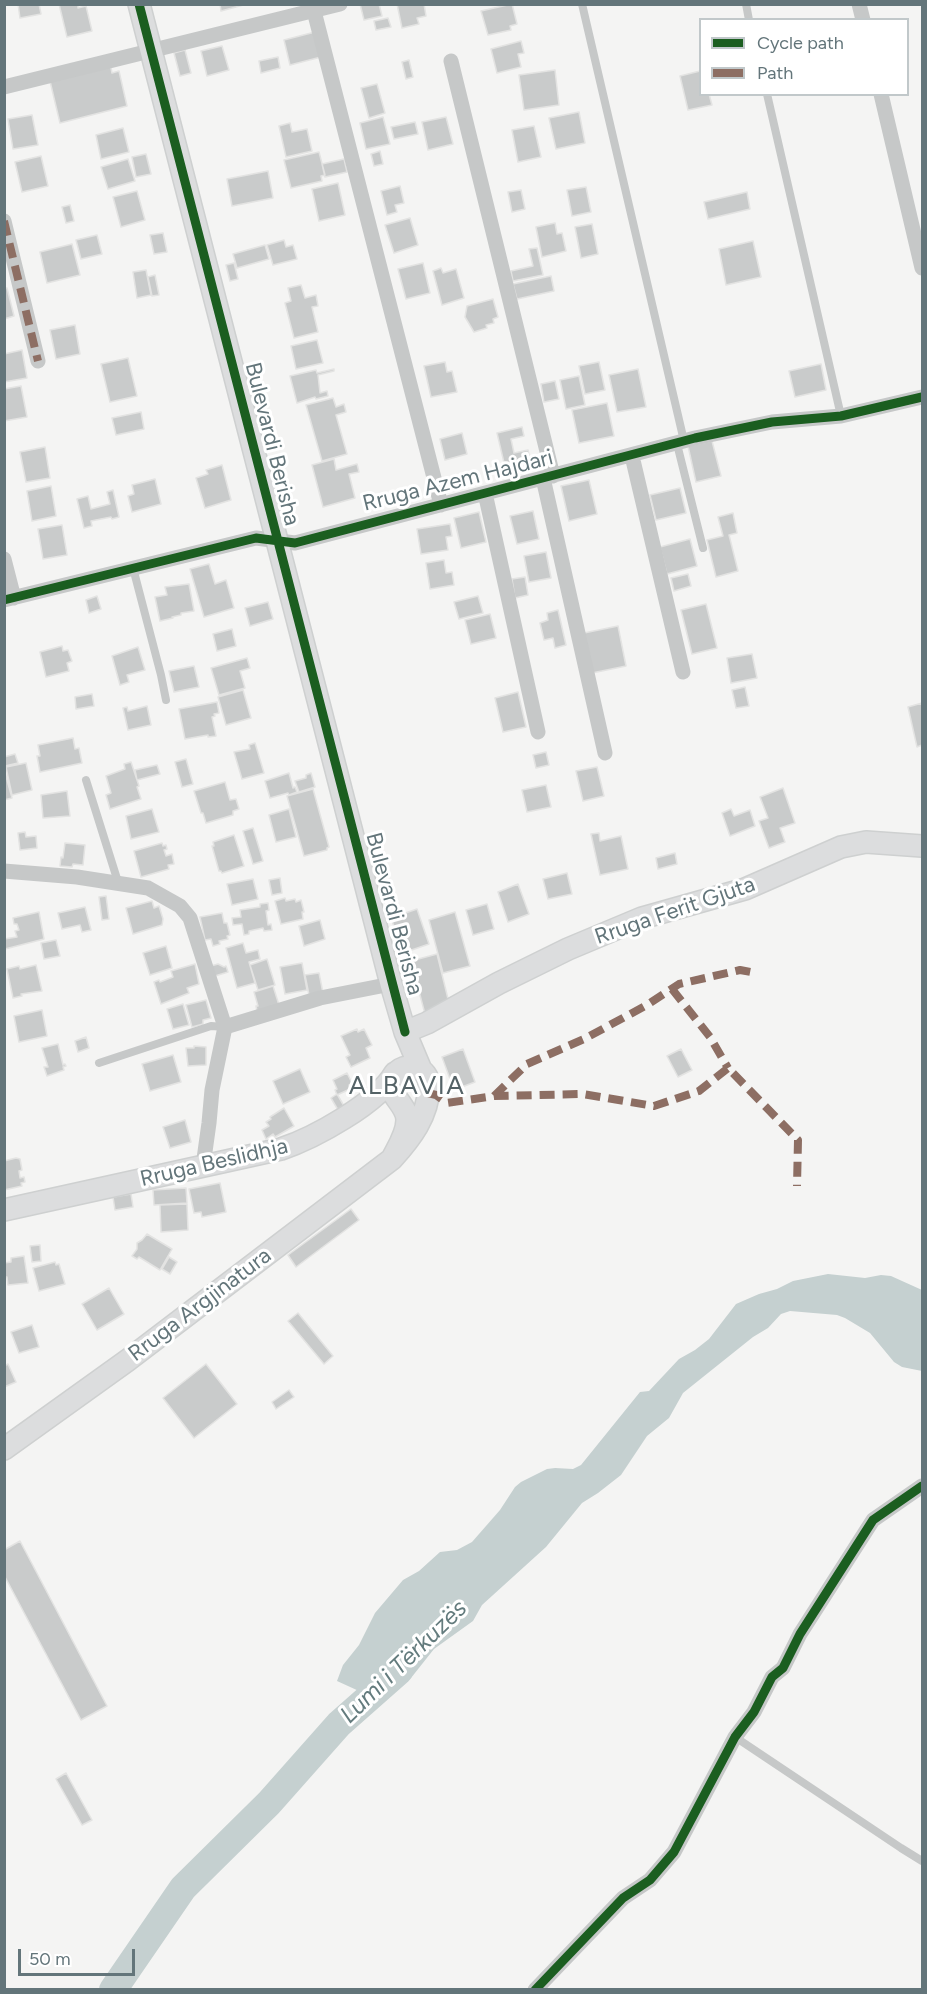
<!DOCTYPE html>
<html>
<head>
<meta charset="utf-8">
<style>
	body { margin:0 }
	#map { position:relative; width:927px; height:1994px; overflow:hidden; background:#f4f4f3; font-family:Figtree,sans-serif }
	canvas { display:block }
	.frame { position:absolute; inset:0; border:6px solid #63757a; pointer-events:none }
	.legend { position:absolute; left:699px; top:18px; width:210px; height:78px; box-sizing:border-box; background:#fff; border:2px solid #c1c8ca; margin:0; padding:8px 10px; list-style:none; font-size:18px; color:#63757a }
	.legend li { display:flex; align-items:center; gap:12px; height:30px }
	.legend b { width:30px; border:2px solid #c1c8ca }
	.scale { position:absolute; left:18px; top:1949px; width:117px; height:27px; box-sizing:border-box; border:3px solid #63757a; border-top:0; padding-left:8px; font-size:18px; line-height:21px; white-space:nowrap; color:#63757a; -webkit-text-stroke:4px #fff; paint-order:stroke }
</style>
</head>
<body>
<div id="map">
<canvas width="927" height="1994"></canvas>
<div class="frame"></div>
<ul class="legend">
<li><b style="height:8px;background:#1b5e20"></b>Cycle path</li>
<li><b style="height:8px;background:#8d6e63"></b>Path</li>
</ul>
<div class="scale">50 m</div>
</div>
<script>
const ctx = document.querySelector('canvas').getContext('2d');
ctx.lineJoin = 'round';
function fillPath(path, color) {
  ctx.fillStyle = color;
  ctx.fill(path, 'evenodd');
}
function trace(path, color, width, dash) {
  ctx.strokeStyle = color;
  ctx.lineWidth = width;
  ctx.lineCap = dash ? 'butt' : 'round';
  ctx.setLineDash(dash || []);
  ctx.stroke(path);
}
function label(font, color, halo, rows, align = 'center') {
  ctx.font = font + ' Figtree,sans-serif';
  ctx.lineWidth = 6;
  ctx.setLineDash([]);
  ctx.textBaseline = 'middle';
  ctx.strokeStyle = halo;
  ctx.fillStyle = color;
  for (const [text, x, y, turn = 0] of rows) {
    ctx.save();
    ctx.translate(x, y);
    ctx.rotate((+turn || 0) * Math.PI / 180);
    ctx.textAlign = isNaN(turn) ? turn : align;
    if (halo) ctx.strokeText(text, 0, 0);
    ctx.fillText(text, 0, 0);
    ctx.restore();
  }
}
fillPath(new Path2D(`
	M828,1274L865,1278L881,1275L891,1276L922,1290V1371L902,1367L894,1362L870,1333L845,1318L837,1315L790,1311L781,1314L768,1328L753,1337L683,1393L669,1418L647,1436L621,1475L598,1493L582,1503L546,1547L482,1605L473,1621L434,1649L411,1678L397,1689L383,1702L337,1681L343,1665L359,1645L375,1613L403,1580L419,1571L440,1552L457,1550L472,1542L500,1510L515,1487L521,1482L547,1469L555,1468L573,1469L581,1465L640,1392L649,1391L679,1359L695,1350L709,1339L736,1304L759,1294L777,1289L793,1281Z`), '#c5d0d0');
trace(new Path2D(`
	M113,1990L183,1888L269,1803L339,1724L399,1671`), '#c5d0d0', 28);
const building = new Path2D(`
	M18,4H39L41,14L20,18Z
	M59,4H78V8L86,6L92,31L67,37Z
	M220,4H247L221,11Z
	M360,4H379L382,16L364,20Z
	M397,4H424L426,16L417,18L419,24L402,28Z
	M512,4L517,24L510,26L511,30L488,35L481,11Z
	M388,18L391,27L376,30L374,21Z
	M315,32L321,57L290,65L284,40Z
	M521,41L524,53L518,54L521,67L497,73L491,49Z
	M222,46L229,70L207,76L201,51Z
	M185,50L191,73L180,76L174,53Z
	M278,57L280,68L261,73L259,61Z
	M409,60L413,77L406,79L402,62Z
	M110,63L112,73L119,71L127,106L60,123L49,77Z
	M555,70L559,105L524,110L519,75Z
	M700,71V94H709L712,105L688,110L680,76Z
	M377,84L385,113L369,118L361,88Z
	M579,112L585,143L556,149L549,118Z
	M32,115L38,145L13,149L8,119Z
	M383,117L390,144L366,149L360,123Z
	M446,117L453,144L428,150L422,122Z
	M415,122L418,134L394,139L391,127Z
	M290,123L292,132L307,129L312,151L286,157L279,126Z
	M534,126L541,157L518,162L512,130Z
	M123,128L129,152L101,159L96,135Z
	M380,151L383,164L374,166L371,154Z
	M319,152L325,175L321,176L322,181L291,188L284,160Z
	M146,154L151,174L136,177L132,157Z
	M41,156L48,186L22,192L15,162Z
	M128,159L135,181L108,189L101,167Z
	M344,159L347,172L325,177L322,164Z
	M268,171L273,198L232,206L227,179Z
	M338,183L345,215L319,221L312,189Z
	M400,186L404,203L395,205L397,212L387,215L381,191Z
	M586,187L591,212L572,216L567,190Z
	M521,190L525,209L512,212L508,192Z
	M137,191L145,220L121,227L113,197Z
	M747,192L750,209L708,219L704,202Z
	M70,205L74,221L66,223L62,207Z
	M410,218L418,245L394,253L385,225Z
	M555,223L557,234L562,233L566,251L542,257L536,227Z
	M592,224L598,254L581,258L575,227Z
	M163,233L167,252L154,254L150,235Z
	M97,235L102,254L81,259L76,240Z
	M284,240L286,247L293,245L297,259L273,265L267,245Z
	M753,241L761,277L726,285L719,249Z
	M72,244L80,275L47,283L40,252Z
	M265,245L269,259L237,268L233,254Z
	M537,248L543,275L513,281L511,271L533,266L529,249Z
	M234,263L238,279L230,281L226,265Z
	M423,263L430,293L406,299L398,269Z
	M441,268L443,273L456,269L464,298L442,305L433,271Z
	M146,270L151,295L137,298L133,272Z
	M155,275L159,295L152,296L148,277Z
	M551,276L554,291L517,299L513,284Z
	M301,285L305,298L316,295L318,306L312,307L318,332L294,338L285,303L291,301L288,288Z
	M4,288H7L14,316L4,319Z
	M493,299L498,317L493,319L494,323L486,325L487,328L474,332L465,317L467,306Z
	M75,325L80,354L56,359L50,330Z
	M317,340L323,363L296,369L291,346Z
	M22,350L27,378L4,382V354Z
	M128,358L137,396L110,402L101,364Z
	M445,362L447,372L452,371L457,392L431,397L424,366Z
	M599,362L605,390L585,394L579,366Z
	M821,364L826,390L795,397L789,371Z
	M334,369V371L318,375L320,393L327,391L328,396L316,399L315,397L297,403L290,376L316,370L317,373Z
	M638,369L646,407L617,412L609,375Z
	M579,376L585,405L566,409L560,380Z
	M555,381L559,399L544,402L541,384Z
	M21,386L27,417L4,421V389Z
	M333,398L336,407L344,404L346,412L336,415L347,454L322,461L306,405Z
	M607,403L614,436L579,443L572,410Z
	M141,412L144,429L116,435L112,418Z
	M522,427L524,436L511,439L514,453L528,450L530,460L505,467L497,433Z
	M462,433L467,454L445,460L440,439Z
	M712,441L721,476L696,482L688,446Z
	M45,447L50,478L26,482L20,452Z
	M334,459L336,470L357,464L359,472L349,474L355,498L323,507L312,465Z
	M222,465L231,500L205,508L196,478L208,474L206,470Z
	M155,479L161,504L132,512L128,496L134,494L132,485Z
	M589,480L597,514L569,521L561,486Z
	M51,486L56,516L32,521L27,491Z
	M680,488L686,513L656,520L650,495Z
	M113,490L119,517L112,519L111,517L91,521L92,526L84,528L77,499L88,496L91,509L110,504L107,492Z
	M533,511L539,539L517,544L510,516Z
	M479,512L486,542L461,548L454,518Z
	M733,513L737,533L729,535L738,571L716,577L707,540L723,536L718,517Z
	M450,524L452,536L446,537L448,550L421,554L417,529Z
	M62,525L67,555L43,559L38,529Z
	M690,539L697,566L667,574L660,547Z
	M546,552L551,578L529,582L524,556Z
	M444,560L446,573L452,572L454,585L430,589L426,563Z
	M209,564L215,584L226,580L234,608L204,617L190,569Z
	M688,574L691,586L674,591L671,578Z
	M525,577L528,595L515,598L512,579Z
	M189,584L194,611L181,613V615L172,617L173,618L160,621L155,597L167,595L165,587Z
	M97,596L101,609L89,613L86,600Z
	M478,596L483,613L459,619L454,602Z
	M268,602L273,619L250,626L245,608Z
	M706,604L717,648L692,654L681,610Z
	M558,610L566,645L555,648L553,638L544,640L540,623L548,620L547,613Z
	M490,614L496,638L471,644L465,620Z
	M618,626L626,666L592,673L584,633Z
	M232,629L236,646L217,651L213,634Z
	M62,646L63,651L68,650L72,661L67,663L69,671L46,677L40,652Z
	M138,647L145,670L127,675L129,682L120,685L112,656Z
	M752,654L757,678L731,683L727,658Z
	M247,658L250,668L240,671L245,688L219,695L211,668Z
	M194,666L199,687L174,692L169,671Z
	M745,687L749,706L736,708L732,690Z
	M243,690L251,718L226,725L218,697Z
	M518,692L526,727L503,732L495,698Z
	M92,694L94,706L76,709L75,697Z
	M217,702L219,713L214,714L215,716L212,717L216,736L208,737V735L185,739L179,709Z
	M922,703V745L917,747L908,707Z
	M147,706L151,725L128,730L123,708L127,707L128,711Z
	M73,738L75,749L79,748L82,763L40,772L37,756H40L38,745Z
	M255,743L264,773L242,779L234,752L250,749L249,745Z
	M546,752L549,765L536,768L533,755Z
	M15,754L18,763L5,766L4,757Z
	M186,759L193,784L182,787L175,762Z
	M131,762L139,786L137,787L141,799L110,809L106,795L111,793L106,776L125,769L124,764Z
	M26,763L32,790L12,795L6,767Z
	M157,765L160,774L137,780L135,770Z
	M597,767L604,796L583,801L576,771Z
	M4,769L12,798L4,800Z
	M289,773L293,788L295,787L297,792L289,795L288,793L270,798L265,781Z
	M311,773L315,787L299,792L295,781L306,778V775Z
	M225,782L230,800L236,799L239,809L233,811V815L206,823L203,813H201L194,791Z
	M546,785L551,807L527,812L522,790Z
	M783,788L795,823L780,828L785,842L769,848L759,821L768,818L760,797Z
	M313,789L329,847L327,848V850L304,856L287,796Z
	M67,791L70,816L43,818L41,795Z
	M152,809L159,832L131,839L126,816Z
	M289,809L296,837L276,842L269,815Z
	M731,809L734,816L750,810L755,826L730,836L722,813Z
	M253,828L263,861L253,864L243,831Z
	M25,832L26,837L36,836L37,848L20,850L18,833Z
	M599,833L600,841L621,836L628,869L600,875L591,834Z
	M234,835L244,866L222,873L221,871H219L212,846H214L213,842Z
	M65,843L85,845L83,865L73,864L72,867L60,866L61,857L63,858Z
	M162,843L163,846L166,845L167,849L164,850L166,856L172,854L174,864L168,865L169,869L141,877L134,851Z
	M675,853L677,864L658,869L656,858Z
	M567,873L572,894L548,899L543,879Z
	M280,878L282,893L272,895L269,880Z
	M253,879L258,899L232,905L227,884Z
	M518,884L529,914L508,922L498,892Z
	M106,896L109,919L102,920L99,897Z
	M285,898L286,901L295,899L296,902L301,900L304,912H302L303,919L281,924L275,901Z
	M152,901L154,908L159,906L163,919L162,925L133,934L126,908Z
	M268,903L269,910L266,911L268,925L271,924L272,930L264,931L263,928L249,931V934L244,935L242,924L233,925L232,918L241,917L240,910L260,907V904Z
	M487,904L494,929L473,935L466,910Z
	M85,907L91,930L82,932L80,925L62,929L58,913Z
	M417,909L429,944L403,953L391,918Z
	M39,912L44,939L5,949L4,939L17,937L15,931L19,930L17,924H14L13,918Z
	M455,912L470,966L443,973L429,920Z
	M222,913L224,923H227L230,935L227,936L228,939L219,941L220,944L213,946L211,939L205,940L200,917Z
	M320,920L325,939L304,946L299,926Z
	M56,940L60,956L44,959L41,943Z
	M243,943L246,953L258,950L260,959L249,962L255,983L237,988L226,948Z
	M166,946L172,968L150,975L143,953Z
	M437,954L450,1007L425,1014L411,961Z
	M267,959L275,985L258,990L250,965Z
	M302,963L307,990L285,994L280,967Z
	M195,964L199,984L187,988L189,993L161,1004L154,982L159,980L160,982L173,977L171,971Z
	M218,964L224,967L226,966L228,972L215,976L211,966Z
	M36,965L42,991L21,994L22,996L13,998L7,969L19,966L20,969Z
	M319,973L323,993L309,995L305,975Z
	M273,986L279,1005L257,1011L256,1006H258L254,992Z
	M206,1000L211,1018L203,1020V1024L192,1027L186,1005Z
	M183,1004L189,1025L173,1029L167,1009Z
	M42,1010L47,1036L19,1042L14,1016Z
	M357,1029L358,1032L364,1029L372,1045L366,1048L370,1058L351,1067L346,1057L350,1055L341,1036Z
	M86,1037L89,1048L78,1052L75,1041Z
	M58,1044L63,1065L65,1064L66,1066L63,1067L64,1070L47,1076L44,1067H48L42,1048Z
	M194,1046L206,1047V1065L188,1066L186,1048H194Z
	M463,1049L475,1082L454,1090L442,1057Z
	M681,1049L692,1070L678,1077L667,1056Z
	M173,1055L181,1082L150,1091L142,1064Z
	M300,1069L310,1092L283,1104L273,1081Z
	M347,1073L352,1083L349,1085L350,1089L337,1095L335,1090L337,1089L333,1080Z
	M337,1094L344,1106L338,1110L331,1098Z
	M284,1108L294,1126L275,1137L273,1134L266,1139L262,1130L269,1126L266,1122L271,1119L270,1117Z
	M185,1120L191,1142L170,1148L163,1127Z
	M16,1158L20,1159L22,1170L19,1171L20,1178L24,1177L25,1182L21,1183L22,1186L4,1190V1161Z
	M220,1183L226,1212L202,1217L201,1212L194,1213L189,1189Z
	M186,1188L187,1203L154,1205L153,1190Z
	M131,1194L133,1207L115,1210L113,1197Z
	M187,1204L188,1230L161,1232L160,1205Z
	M351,1209L359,1220L296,1267L288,1255Z
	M147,1234L172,1249L160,1270L139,1257L137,1259L132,1256L137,1249V1243L142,1240Z
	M40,1245L41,1261L32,1262L30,1246Z
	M24,1256L28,1283L8,1285L7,1277H4V1263L11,1262V1258Z
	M169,1257L177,1262L170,1274L162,1269Z
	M55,1262L56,1265L59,1264L65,1284L39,1291L33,1268Z
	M109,1288L124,1314L97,1330L82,1304Z
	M298,1313L333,1356L324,1364L288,1321Z
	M32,1325L39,1347L19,1353L11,1332Z
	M8,1364L16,1382L4,1387V1366Z
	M206,1364L237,1404L194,1438L163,1398Z
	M289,1390L294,1397L276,1409L272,1402Z
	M20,1541L107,1706L81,1720L4,1575V1550Z
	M66,1773L92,1820L82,1825L56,1779Z`);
fillPath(building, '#c9cbcb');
trace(building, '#e3e3e2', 1.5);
const secondary = new Path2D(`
	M139,4L391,984L405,1032L421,1070
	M405,1032L427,1023L499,983L568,949L642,918L745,889L841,847L866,842L922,846
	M4,1210L281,1149C314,1138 378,1103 395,1073
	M4,1449L128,1360L392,1159C411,1138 428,1116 429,1087C430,1067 404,1059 394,1076C383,1094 407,1102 407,1120C407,1134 398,1147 392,1159`);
trace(secondary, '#ced0d0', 24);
trace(new Path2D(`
	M582,4L684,441
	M746,4L749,20
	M767,94L841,416
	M677,444L703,548
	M133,568L161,675L166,700
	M86,780L118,882
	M99,1063L211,1026L225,1027
	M735,1737L901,1848L922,1861`), '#c6c8c8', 8);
trace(new Path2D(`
	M859,4L863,20
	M314,11L441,505
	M451,61L553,476
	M4,87L340,4
	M881,94L922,268
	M4,221L38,361
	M632,456L683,672
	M543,478L605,753
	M485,493L538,732
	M4,559L14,598
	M4,600L256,538L295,543L695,438L772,422L841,416L922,397
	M4,871L77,877L148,888L180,906L190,918L225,1027
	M203,1166L209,1123L212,1090L225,1027L320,998L391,984
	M535,1990L623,1898L650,1880L674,1852L735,1737L754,1712L772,1677L783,1668L800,1634L873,1520L922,1486`), '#c6c8c8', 15);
trace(secondary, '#dcddde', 21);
trace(new Path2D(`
	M4,221L38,361
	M672,989L710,1037L728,1068
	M428,1093L436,1095L447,1103L494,1096L583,1094L654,1106L699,1091L728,1068L798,1140L797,1186
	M494,1096L527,1064L584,1039L647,1005L679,984L740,970L756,973`), '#8d6e63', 8, [15, 8]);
trace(new Path2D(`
	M139,4L405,1032
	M4,600L256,538L295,543L695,438L772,422L841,416L922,397
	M535,1990L623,1898L650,1880L674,1852L735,1737L754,1712L772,1677L783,1668L800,1634L873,1520L922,1486`), '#1b5e20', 9);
label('22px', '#63757a', '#fff', [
	["Bulevardi Berisha",272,444,76],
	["Rruga Azem Hajdari",458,481,-14],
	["Rruga Ferit Gjuta",675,911,-19],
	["Bulevardi Berisha",394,914,75],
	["Rruga Beslidhja",214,1163,-13],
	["Rruga Argjinatura",200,1305,-37]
]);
label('italic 24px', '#637b7d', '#fff', [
	["Lumi i Tërkuzës",404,1662,-44]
]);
ctx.letterSpacing = '1.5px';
label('26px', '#546266', '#fff', [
	["ALBAVIA",407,1086]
]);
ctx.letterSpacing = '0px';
</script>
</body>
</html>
